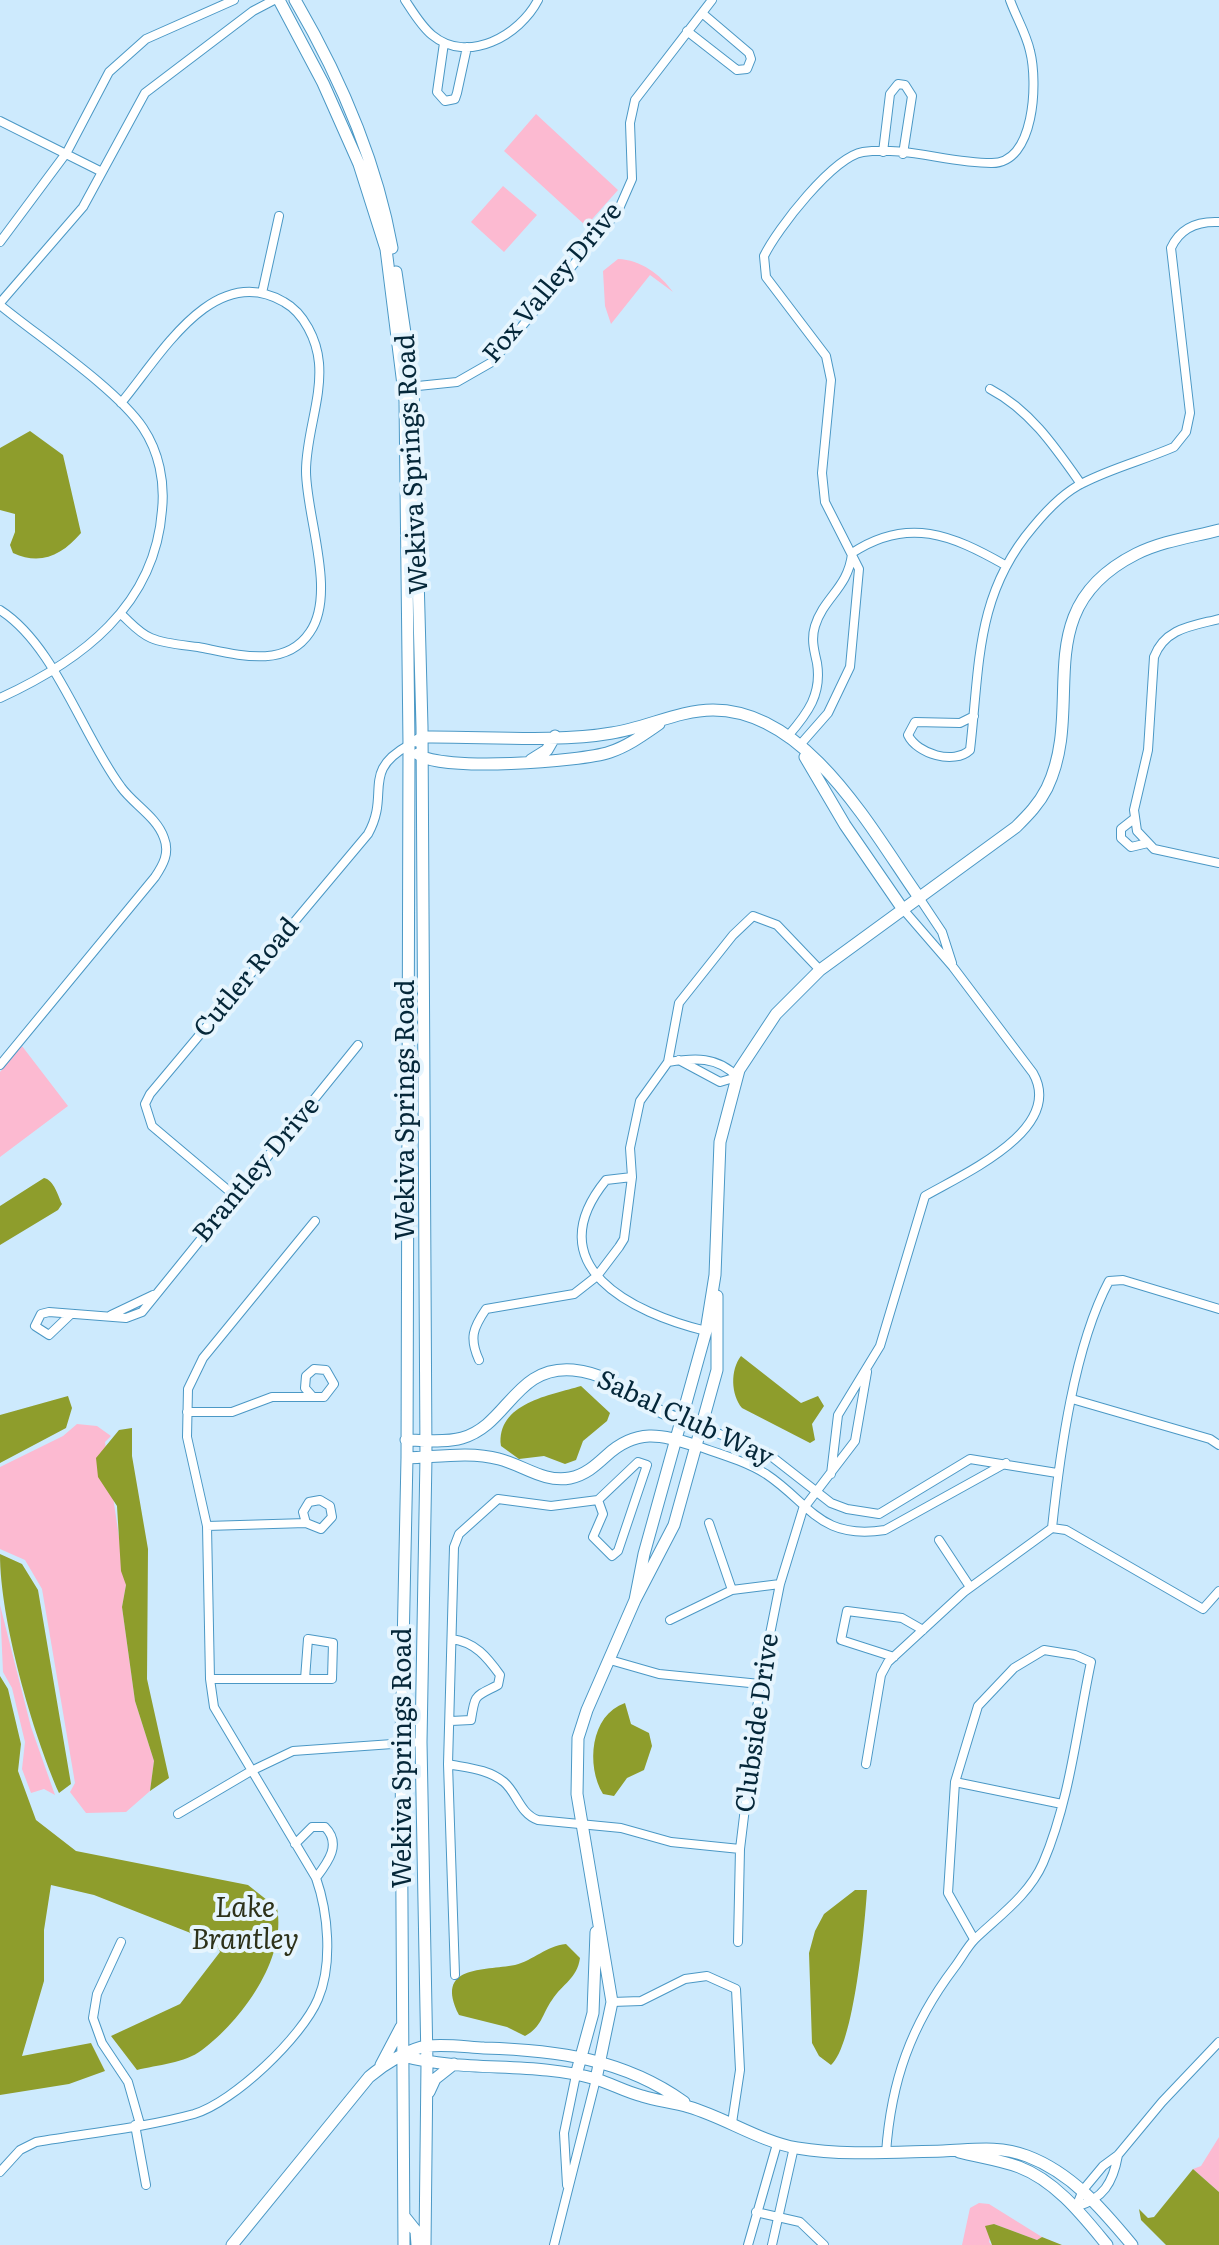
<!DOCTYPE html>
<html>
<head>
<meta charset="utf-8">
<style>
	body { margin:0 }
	canvas { display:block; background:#cdeafd }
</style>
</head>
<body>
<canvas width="1219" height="2245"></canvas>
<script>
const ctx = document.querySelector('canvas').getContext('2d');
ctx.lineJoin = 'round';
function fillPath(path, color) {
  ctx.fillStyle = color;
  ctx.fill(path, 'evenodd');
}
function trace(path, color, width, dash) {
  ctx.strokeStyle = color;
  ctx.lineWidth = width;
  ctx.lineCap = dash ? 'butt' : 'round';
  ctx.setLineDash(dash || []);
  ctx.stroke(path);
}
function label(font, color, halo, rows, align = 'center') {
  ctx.font = font + ' Literata,serif';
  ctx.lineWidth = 8;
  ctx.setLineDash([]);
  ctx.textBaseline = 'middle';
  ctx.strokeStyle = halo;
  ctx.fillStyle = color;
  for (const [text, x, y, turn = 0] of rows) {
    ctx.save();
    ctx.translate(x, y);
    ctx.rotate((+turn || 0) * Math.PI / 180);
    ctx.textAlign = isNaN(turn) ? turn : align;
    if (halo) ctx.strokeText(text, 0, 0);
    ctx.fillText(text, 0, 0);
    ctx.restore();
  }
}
fillPath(new Path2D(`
	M536,114L618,190L586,226L504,151Z
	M503,186L537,215L504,252L471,222Z
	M618,259C641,260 660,274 673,292L650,275L611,324L605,306L603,271Z
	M22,1046L68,1106L0,1157V1072Z
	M77,1424L97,1426L111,1436L105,1442L126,1585L122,1607L135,1701L154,1761L150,1791L126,1812L86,1813L70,1792L75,1783L42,1589L25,1560L0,1549V1467L63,1436Z
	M0,1605L31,1727L55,1795L44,1789L31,1793L22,1769L25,1742L12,1688L3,1672Z
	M1219,2137V2192L1193,2169L1201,2166Z
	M979,2203L989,2204L1042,2237L1037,2240L994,2224L989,2242L992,2245H962L970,2208Z`), '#fcbad1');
fillPath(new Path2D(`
	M30,431L63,455L81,533C62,555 41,566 13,553L10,545L15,532V514L0,510V448Z
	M44,1178C54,1180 58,1196 62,1204L58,1210L0,1245V1206Z
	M741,1356L801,1403L818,1396L824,1406L812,1424L815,1440L810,1443L742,1408C731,1395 730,1370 741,1356Z
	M581,1386L610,1413L607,1421L583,1441L576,1460L565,1464L544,1456L519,1459L501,1446C496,1403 551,1395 581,1386Z
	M68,1396L72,1408L66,1428L0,1463V1415Z
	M132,1428V1456L148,1549L147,1679L169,1778L150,1791L154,1761L135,1701L122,1607L126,1585L121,1571L117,1506L98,1477L96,1458L119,1430Z
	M0,1554L22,1564L38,1590L71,1784L59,1793C32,1731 0,1620 0,1554Z
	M0,1676L8,1689L21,1744L18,1771L36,1820L76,1851L248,1885L277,1908C287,1959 241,2021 202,2050C185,2063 157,2065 137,2070L111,2036L180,2004L220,1952L216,1943L94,1895L51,1885L44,1930V1981L22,2056L91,2043L105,2071L69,2084L0,2095Z
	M625,1703L631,1724L649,1733L652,1746L644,1770L627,1778L614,1796L603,1794C586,1766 590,1715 625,1703Z
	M855,1890H867C865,1923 854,2046 831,2065L819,2056L812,2043L809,1953L815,1931L824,1914Z
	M566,1944L580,1958C577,1979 563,1983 552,2000C542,2014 542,2027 525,2036L507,2027L459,2015C434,1965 483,1971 515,1965C534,1960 546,1946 566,1944Z
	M1193,2169L1219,2192V2245H1166L1141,2220L1139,2209L1148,2218L1154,2217Z
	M994,2224L1037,2240L1042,2237L1062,2245H992L985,2226Z`), '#8e9d2c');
const street = new Path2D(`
	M405,0C413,12 421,26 432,35C468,65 520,35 538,0
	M687,31L737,70L747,69L751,59L749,53L702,13
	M444,43L437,92L445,101L455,99L457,93L467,47
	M0,121L102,172
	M883,152L890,94L898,84L905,85L912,96L903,154
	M0,242L67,152L109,72L146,39L234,0
	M262,293L279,216
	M0,303L83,207L145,93L253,11L274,0
	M0,305C39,337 117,389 143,428C159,452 165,482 162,510C155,606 81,661 0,698
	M408,387L457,382L492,362L618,211L632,179L630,123L635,100L712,0
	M990,389C1030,410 1055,447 1081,484
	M121,403C159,358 213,260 284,302C304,313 317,340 319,363C322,399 306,435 306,471C306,516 337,593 310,632C285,670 235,654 198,647C183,645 165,644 151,638C139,633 131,623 122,615
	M852,553C908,516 952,535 1005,565
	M0,610C55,645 82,735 121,787C133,804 157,817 164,838C170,853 163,865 155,877L0,1065
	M1219,619C1192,626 1165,628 1154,657L1148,750L1134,810L1137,831L1154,849L1219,863
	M974,716L960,723L915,722L908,735C917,754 954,765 970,750C980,665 975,595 1033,527C1047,510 1064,492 1083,483C1112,468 1144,460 1174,447L1186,432L1190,413L1171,248C1180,228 1198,221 1219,222
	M788,736C808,713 822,694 817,663C814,650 811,639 815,626C824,597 848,588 852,554
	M799,746L828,713L850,667L859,569L825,502L822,473L831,380L826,356L766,277L764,256C777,229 833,157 863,152C904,146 949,163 991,163C1035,164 1038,82 1030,51C1026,33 1016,17 1010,0
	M1135,818L1121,829V838L1131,847L1148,843
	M918,896L942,932L952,963
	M668,1062L679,1003L733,935L753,916L777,925L820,970
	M668,1062C694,1058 718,1056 737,1077L720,1082L679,1060
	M632,1177L606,1180C536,1266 632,1313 706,1331
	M235,1196L152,1126L145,1104L150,1094L368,834C391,793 360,772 409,745
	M71,1314L49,1335L35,1326L41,1314L49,1312L126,1318L142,1312L358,1045
	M111,1315L153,1295
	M479,1360C469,1338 473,1328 486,1309L574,1294L597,1276L619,1247L624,1239L632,1177L630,1148L640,1101L668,1062
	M1072,1399L1210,1439L1219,1445
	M187,1412H232L272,1397H324L334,1384L326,1370L314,1369L306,1376L305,1388L312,1396
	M702,1427L767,1453L831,1503L847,1509L879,1514L970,1459L1057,1473
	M697,1446C720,1454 745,1461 766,1474C811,1504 819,1540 885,1530L1006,1463
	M638,1462L647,1465L618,1551L612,1556L593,1537L603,1514L598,1500Z
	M831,1474L838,1415L880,1346L925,1196C965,1173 1065,1129 1033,1073L953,967L902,908
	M709,1523L732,1590
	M207,1526L306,1523L321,1529L332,1517L330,1506L320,1500L309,1502L303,1512L306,1523
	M1052,1528C1060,1453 1074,1347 1109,1281L1123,1280L1219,1309
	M939,1540L970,1587
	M670,1620L732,1590L780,1584
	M894,1657L841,1640L847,1611L902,1618L923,1630
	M610,1660L659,1674L760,1684
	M210,1679H332L333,1643L308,1639L305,1679
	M451,1721L471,1720C475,1693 475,1697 498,1685L500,1675C487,1657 475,1642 452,1639
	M448,1764C468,1768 488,1769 504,1782C517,1793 520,1814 538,1820L621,1828L671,1842L740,1849
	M866,1764L881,1675L888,1662L964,1592L1052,1528L1066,1530L1203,1609L1219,1591
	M955,1782L1062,1804
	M178,1814L251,1771L293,1751L421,1742
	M295,1844L312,1827H325C342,1844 328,1862 316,1878
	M121,1942L97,1994L93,2018L102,2043L128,2082L140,2124
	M738,1942L740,1849L760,1684L780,1584L803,1509L855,1441L867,1372
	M455,1975L448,1764L454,1547L459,1534L498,1499L551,1506L598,1500
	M612,2002L641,2001L685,1979L707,1976L736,1989L740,2070L732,2123
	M135,2125L146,2185
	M886,2153C891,2081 911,2025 954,1968C961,1959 967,1947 975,1939C999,1916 1029,1895 1043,1863C1070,1800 1077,1728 1091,1662L1075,1655L1044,1650L1014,1668L978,1706L955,1782L948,1893L974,1939
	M0,2172L20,2150L36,2142C88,2133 143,2128 194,2114C234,2102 302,2037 318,1999C333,1964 328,1912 316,1878L214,1707L210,1679L207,1526L187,1437L188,1389L203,1358L315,1221
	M567,2185L564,2133L576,2075
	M1076,2207L1083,2190L1103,2166L1118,2155L1162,2102L1219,2042
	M1076,2207C1103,2199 1113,2183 1118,2155
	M756,2212L800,2222L824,2245
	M554,2245L596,2079
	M748,2245L777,2144
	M772,2245L794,2147`);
const secondary = new Path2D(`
	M279,0L323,83L359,164L386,249L405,401L409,745L407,1458L401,1742L404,2245
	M295,0C340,77 376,159 392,248
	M396,272L413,387L422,727L426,1457L421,1742L427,2063L425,2245
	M417,741L422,737C481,736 555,743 612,733C646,728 679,710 713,710C807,710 871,829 918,896
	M418,754C439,772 581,762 610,752C628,746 643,735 659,724
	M805,757L845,825L902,908
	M531,760L547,750L555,736
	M406,1440C423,1440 445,1443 462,1438C508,1425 515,1365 573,1370C606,1373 630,1392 656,1409C670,1417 687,1422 702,1427
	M407,1458C437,1457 470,1451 499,1459C523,1465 544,1483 570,1478C585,1475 595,1466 606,1456C636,1428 661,1434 697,1446
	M635,1600L644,1554L706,1331L715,1275L720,1142L739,1070L776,1014L820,970L1016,827C1028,815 1039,804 1047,788C1087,705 1025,610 1136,554C1162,541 1192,537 1219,530
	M403,2056C466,2073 533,2061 596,2079C612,2084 626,2092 642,2096C657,2101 674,2102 689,2107C726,2118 759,2141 797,2148C845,2156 894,2152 943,2151C972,2150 998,2145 1027,2156C1072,2173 1102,2209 1132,2245
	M381,2065L401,2027
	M576,2075L593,2013L596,1932
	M596,2079L612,2002L577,1794L578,1738L587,1710L635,1600L674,1525L717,1370V1296
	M429,2092L435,2079L454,2064
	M959,2152C978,2157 1000,2160 1019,2167C1056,2181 1083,2216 1107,2245
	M404,2216L416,2231L417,2245
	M232,2245L369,2077C383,2065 409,2048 428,2046C446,2044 466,2047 484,2048C556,2050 624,2059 684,2102`);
trace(street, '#4b98c5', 10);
trace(secondary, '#4b98c5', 13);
trace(street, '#fff', 8);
trace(secondary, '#fff', 11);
label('26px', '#052739', '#e6f5fe', [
	["Fox Valley Drive",553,283,-50],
	["Wekiva Springs Road",413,464,-93],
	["Cutler Road",247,978,-50],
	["Wekiva Springs Road",406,1110,-90],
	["Brantley Drive",257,1170,-50],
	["Sabal Club Way",685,1419,25],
	["Clubside Drive",758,1723,-82],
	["Wekiva Springs Road",403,1758,-90]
]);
label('italic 28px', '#2e321a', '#e6f5fe', [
	["Lake",245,1909],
	["Brantley",245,1941]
]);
</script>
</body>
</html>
